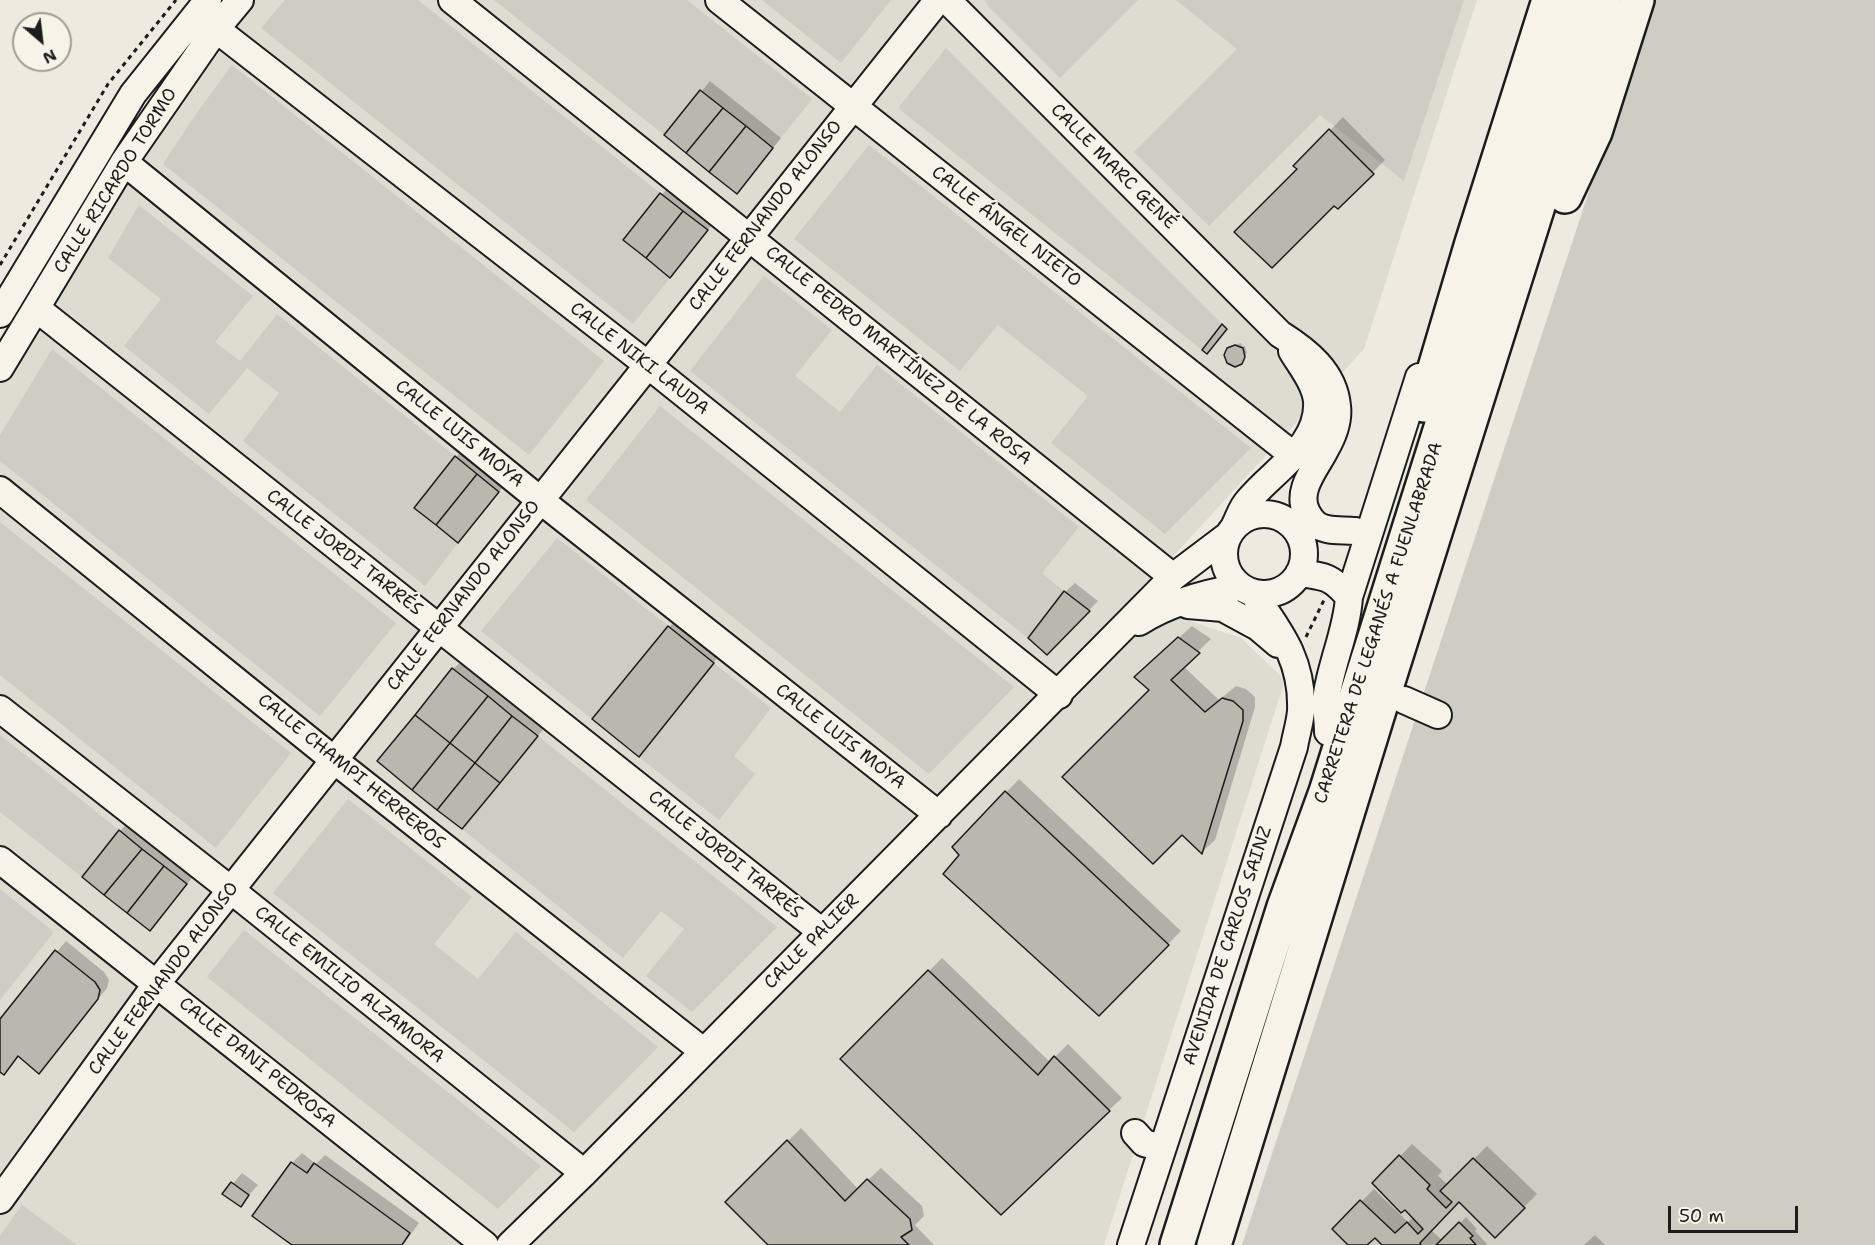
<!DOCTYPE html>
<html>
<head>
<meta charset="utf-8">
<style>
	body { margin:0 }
	#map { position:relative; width:1875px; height:1245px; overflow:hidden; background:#eeeae0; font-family:"Shantell Sans",sans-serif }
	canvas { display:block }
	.north { position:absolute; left:12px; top:12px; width:60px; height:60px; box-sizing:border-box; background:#f7f3e8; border:2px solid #9f9d96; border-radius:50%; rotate:152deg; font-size:16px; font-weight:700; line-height:24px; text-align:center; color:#1c1c1c }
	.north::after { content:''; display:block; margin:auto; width:21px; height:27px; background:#1c1c1c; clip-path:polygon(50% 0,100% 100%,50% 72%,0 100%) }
	.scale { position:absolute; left:1668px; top:1206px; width:130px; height:27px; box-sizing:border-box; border:3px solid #1c1c1c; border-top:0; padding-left:8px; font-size:18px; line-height:21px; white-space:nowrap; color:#1c1c1c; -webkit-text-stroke:4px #f7f3e8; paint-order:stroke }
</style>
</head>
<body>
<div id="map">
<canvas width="1875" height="1245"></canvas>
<div class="north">N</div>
<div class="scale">50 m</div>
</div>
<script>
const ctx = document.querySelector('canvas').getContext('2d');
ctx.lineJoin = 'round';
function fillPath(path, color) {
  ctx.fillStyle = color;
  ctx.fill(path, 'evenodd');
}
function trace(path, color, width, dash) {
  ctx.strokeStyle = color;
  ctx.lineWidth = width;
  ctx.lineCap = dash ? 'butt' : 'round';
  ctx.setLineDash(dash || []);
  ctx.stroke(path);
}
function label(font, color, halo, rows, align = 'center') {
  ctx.font = font + ' "Shantell Sans",sans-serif';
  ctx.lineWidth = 4.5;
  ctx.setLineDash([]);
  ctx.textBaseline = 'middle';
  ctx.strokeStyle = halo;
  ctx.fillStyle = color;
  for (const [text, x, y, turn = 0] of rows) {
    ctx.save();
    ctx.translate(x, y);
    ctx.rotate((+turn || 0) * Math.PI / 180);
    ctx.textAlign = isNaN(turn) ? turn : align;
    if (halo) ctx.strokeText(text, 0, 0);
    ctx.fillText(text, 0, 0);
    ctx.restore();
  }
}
fillPath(new Path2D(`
	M226,0H1477L1364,349L1143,589L1184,619L1241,638L1285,680L1104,1245H0V337L192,38Z`), '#dedbd1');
fillPath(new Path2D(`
	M285,0H418L660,193L623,240L670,278L633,324L261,28Z
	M494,0H687L812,99L773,148L700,90L664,135Z
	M762,0H891L841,63Z
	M985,0H1138L1060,78L988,6Z
	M1176,0H1464L1404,181L1320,115L1209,226L1134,152L1237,49Z
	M1652,0H1875V1245H1242Z
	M946,48L1222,324L1202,350L898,108Z
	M232,65L604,361L529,455L163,164L196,114Z
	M869,145L1251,448L1165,534L1051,443L1088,396L998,325L960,371L794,239Z
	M139,205L253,296L215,342L240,361L277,314L455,456L415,507L458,543L425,586L243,441L279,393L247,368L209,414L124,346L161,299L108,258Z
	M764,276L832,330L795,376L840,412L877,365L1079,527L1042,573L1064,591L1028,638L690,371Z
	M52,349L396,623L320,716L0,461V435Z
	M660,406L1014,687L929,774L586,500Z
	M0,522L291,753L216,848L0,675Z
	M557,538L668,626L592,719L481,631Z
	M714,663L771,708L734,756L755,774L719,820L639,757Z
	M0,735L119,830L82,877L0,812Z
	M538,736L777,927L692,1012L646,976L684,929L661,911L623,958L462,829Z
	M348,799L472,897L434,944L478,979L516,932L658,1047L574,1132L273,893Z
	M0,889L54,932L0,1000Z
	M244,930L541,1166L498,1209L207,977Z
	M22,1205L77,1245H0V1236Z`), '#cfccc3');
fillPath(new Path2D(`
	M710,81L781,138L746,182L666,135Z
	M1343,117L1385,160L1338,207L1296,166Z
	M671,184L716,220L670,276L625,239Z
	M1241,343L1242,346H1245L1247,353L1241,362L1228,349L1231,346Z
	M465,448L508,481L458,541L456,457Z
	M1075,583L1098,601L1047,653L1065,592Z
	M678,618L722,652L648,745L669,627Z
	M1192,626L1211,639L1183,666L1219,700L1236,686L1246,689L1255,697V707L1215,840L1202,852L1152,690L1149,664Z
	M463,660L546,726L462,827L453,669Z
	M1019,779L1181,931L1099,1014L954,847Z
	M129,822L195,874L159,920L120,831Z
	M66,941L104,972L109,980L107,988L48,1062L19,1055L4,1073L0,1070V1021Z
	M942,958L1050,1062L1068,1044L1122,1098L1109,1110L842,1059Z
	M801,1128L858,1189L881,1168L922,1206L924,1216L915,1225L934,1245H771L727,1202Z
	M1412,1144L1442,1171L1438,1176L1448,1185L1487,1146L1537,1194L1495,1236L1460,1200L1431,1230L1443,1241L1466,1217L1477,1229L1475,1231L1487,1244L1486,1245H1383L1375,1235L1365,1245H1350L1334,1229L1374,1189L1408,1222L1413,1217L1374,1183Z
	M302,1153L316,1164L325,1155L419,1223L403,1245H294L254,1216L292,1163Z
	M242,1173L258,1185L240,1205L224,1194Z
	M1595,1235L1605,1245H1584Z`), '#0003');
const building = new Path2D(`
	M700,90L723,108L686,153L664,135Z
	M723,108L746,126L709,172L686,153Z
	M746,126L773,148L737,194L709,172Z
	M1329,129L1374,174L1338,209L1334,206L1272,268L1234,232L1297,169L1293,166Z
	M660,193L683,211L646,258L623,240Z
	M683,211L708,230L670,278L646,258Z
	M1222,324L1227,329L1207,354L1202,350Z
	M1235,345L1243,348L1245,357L1242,364L1235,367L1227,363L1224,355L1227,348Z
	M455,456L477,474L436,525L414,508Z
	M477,474L499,492L458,543L436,525Z
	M1064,591L1090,611L1047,655L1028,638Z
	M668,626L714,663L639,757L592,719Z
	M1178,637L1200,653L1171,680L1205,712L1222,698L1233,701L1243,710V721L1202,854L1182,835L1153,864L1062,777L1149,690L1134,677Z
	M452,668L488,696L450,743L415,715Z
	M488,696L512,716L475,763L450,743Z
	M415,715L450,743L412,790L377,761Z
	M512,716L538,736L500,783L475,763Z
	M450,743L475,763L437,810L412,790Z
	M475,763L500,783L462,829L437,810Z
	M1005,791L1169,945L1099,1016L943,874L959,855L952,847Z
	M119,830L142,849L104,895L82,877Z
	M142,849L164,866L127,913L104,895Z
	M164,866L187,884L150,931L127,913Z
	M55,950L95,982L100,990L98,999L39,1074L18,1056L4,1075L0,1072V1019Z
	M928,970L1038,1075L1054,1056L1110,1111L1001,1215L840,1059Z
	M787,1140L845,1201L867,1179L910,1219L912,1230L901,1237L909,1245H768L725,1202Z
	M1399,1155L1430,1185L1427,1189L1446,1208L1452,1202L1440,1191L1473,1158L1525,1208L1495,1238L1459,1202L1420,1243L1421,1245H1382L1375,1238L1367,1245H1348L1332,1229L1360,1200L1395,1233L1407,1222L1418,1234L1423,1229L1405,1210L1401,1213L1372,1183Z
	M291,1162L307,1173L314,1163L410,1233L402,1245H292L252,1216Z
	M231,1182L249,1195L241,1207L222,1194Z
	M1459,1222L1473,1236L1470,1238L1476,1245H1436Z`);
fillPath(building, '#bab7af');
trace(building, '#1c1c1c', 1.5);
const minor = new Path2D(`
	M452,0L1173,577
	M719,0L1293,455
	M947,0L1280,334C1307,351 1334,372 1337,406C1339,421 1332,438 1325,450C1316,468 1295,491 1307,513C1312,522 1317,527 1327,529C1336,531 1346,530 1355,531
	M216,29L648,365L1059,695
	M124,162L540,500L939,815
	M36,308L822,932
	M0,314L133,94L208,0
	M0,368L124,162L216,29L240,0
	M0,490L334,760L703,1051
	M1224 554a40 40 0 1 1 80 0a40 40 0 1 1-80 0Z
	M1235,525C1239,517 1242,507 1248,501C1273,470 1320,446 1317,401C1315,383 1301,366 1292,351
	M1299,573C1325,576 1332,577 1349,597
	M1188,605L1223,608L1258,627L1278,644
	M1139,622C1169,603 1205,593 1240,587
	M1404,700L1438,715
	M0,709L231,890L584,1173
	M1328,732C1328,719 1325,706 1327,694C1332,661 1347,630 1349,597L1419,377
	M0,860L485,1245
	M1135,1133L1144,1143L1162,1148
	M0,1200L157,983L938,0
	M510,1245L584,1173L1173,577L1226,537
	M1131,1245L1294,747C1296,735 1300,723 1301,711C1303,660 1280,632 1253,593`);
const highway = new Path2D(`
	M1565,196L1595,132L1637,0
	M1424,405L1472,243L1549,0
	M1177,1245L1284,907L1326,792L1576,0
	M1214,1245L1384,694L1603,0`);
trace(minor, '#1c1c1c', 30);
trace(highway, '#1c1c1c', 38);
trace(new Path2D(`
	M0,265L108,84L176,0
	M1306,637L1324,600`), '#1c1c1c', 3, [4.5, 4.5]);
trace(minor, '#f7f3e8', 26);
trace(highway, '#f7f3e8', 33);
label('18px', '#1c1c1c', '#f7f3e8', [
	["CALLE MARC GENÉ",1113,167,45],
	["CALLE RICARDO TORMO",116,181,-58],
	["CALLE FERNANDO ALONSO",766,216,-52],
	["CALLE ÁNGEL NIETO",1006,227,38],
	["CALLE PEDRO MARTÍNEZ DE LA ROSA",898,356,39],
	["CALLE NIKI LAUDA",639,359,38],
	["CALLE LUIS MOYA",459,434,39],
	["CALLE JORDI TARRÉS",344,553,38],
	["CALLE FERNANDO ALONSO",464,596,-52],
	["CARRETERA DE LEGANÉS A FUENLABRADA",1379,623,-72],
	["CALLE LUIS MOYA",840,737,38],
	["CALLE CHAMPI HERREROS",351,772,39],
	["CALLE JORDI TARRÉS",725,855,39],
	["CALLE PALIER",812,942,-45],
	["AVENIDA DE CARLOS SAINZ",1228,946,-72],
	["CALLE FERNANDO ALONSO",164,979,-53],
	["CALLE EMILIO ALZAMORA",349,985,39],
	["CALLE DANI PEDROSA",257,1063,39]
]);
</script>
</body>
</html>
